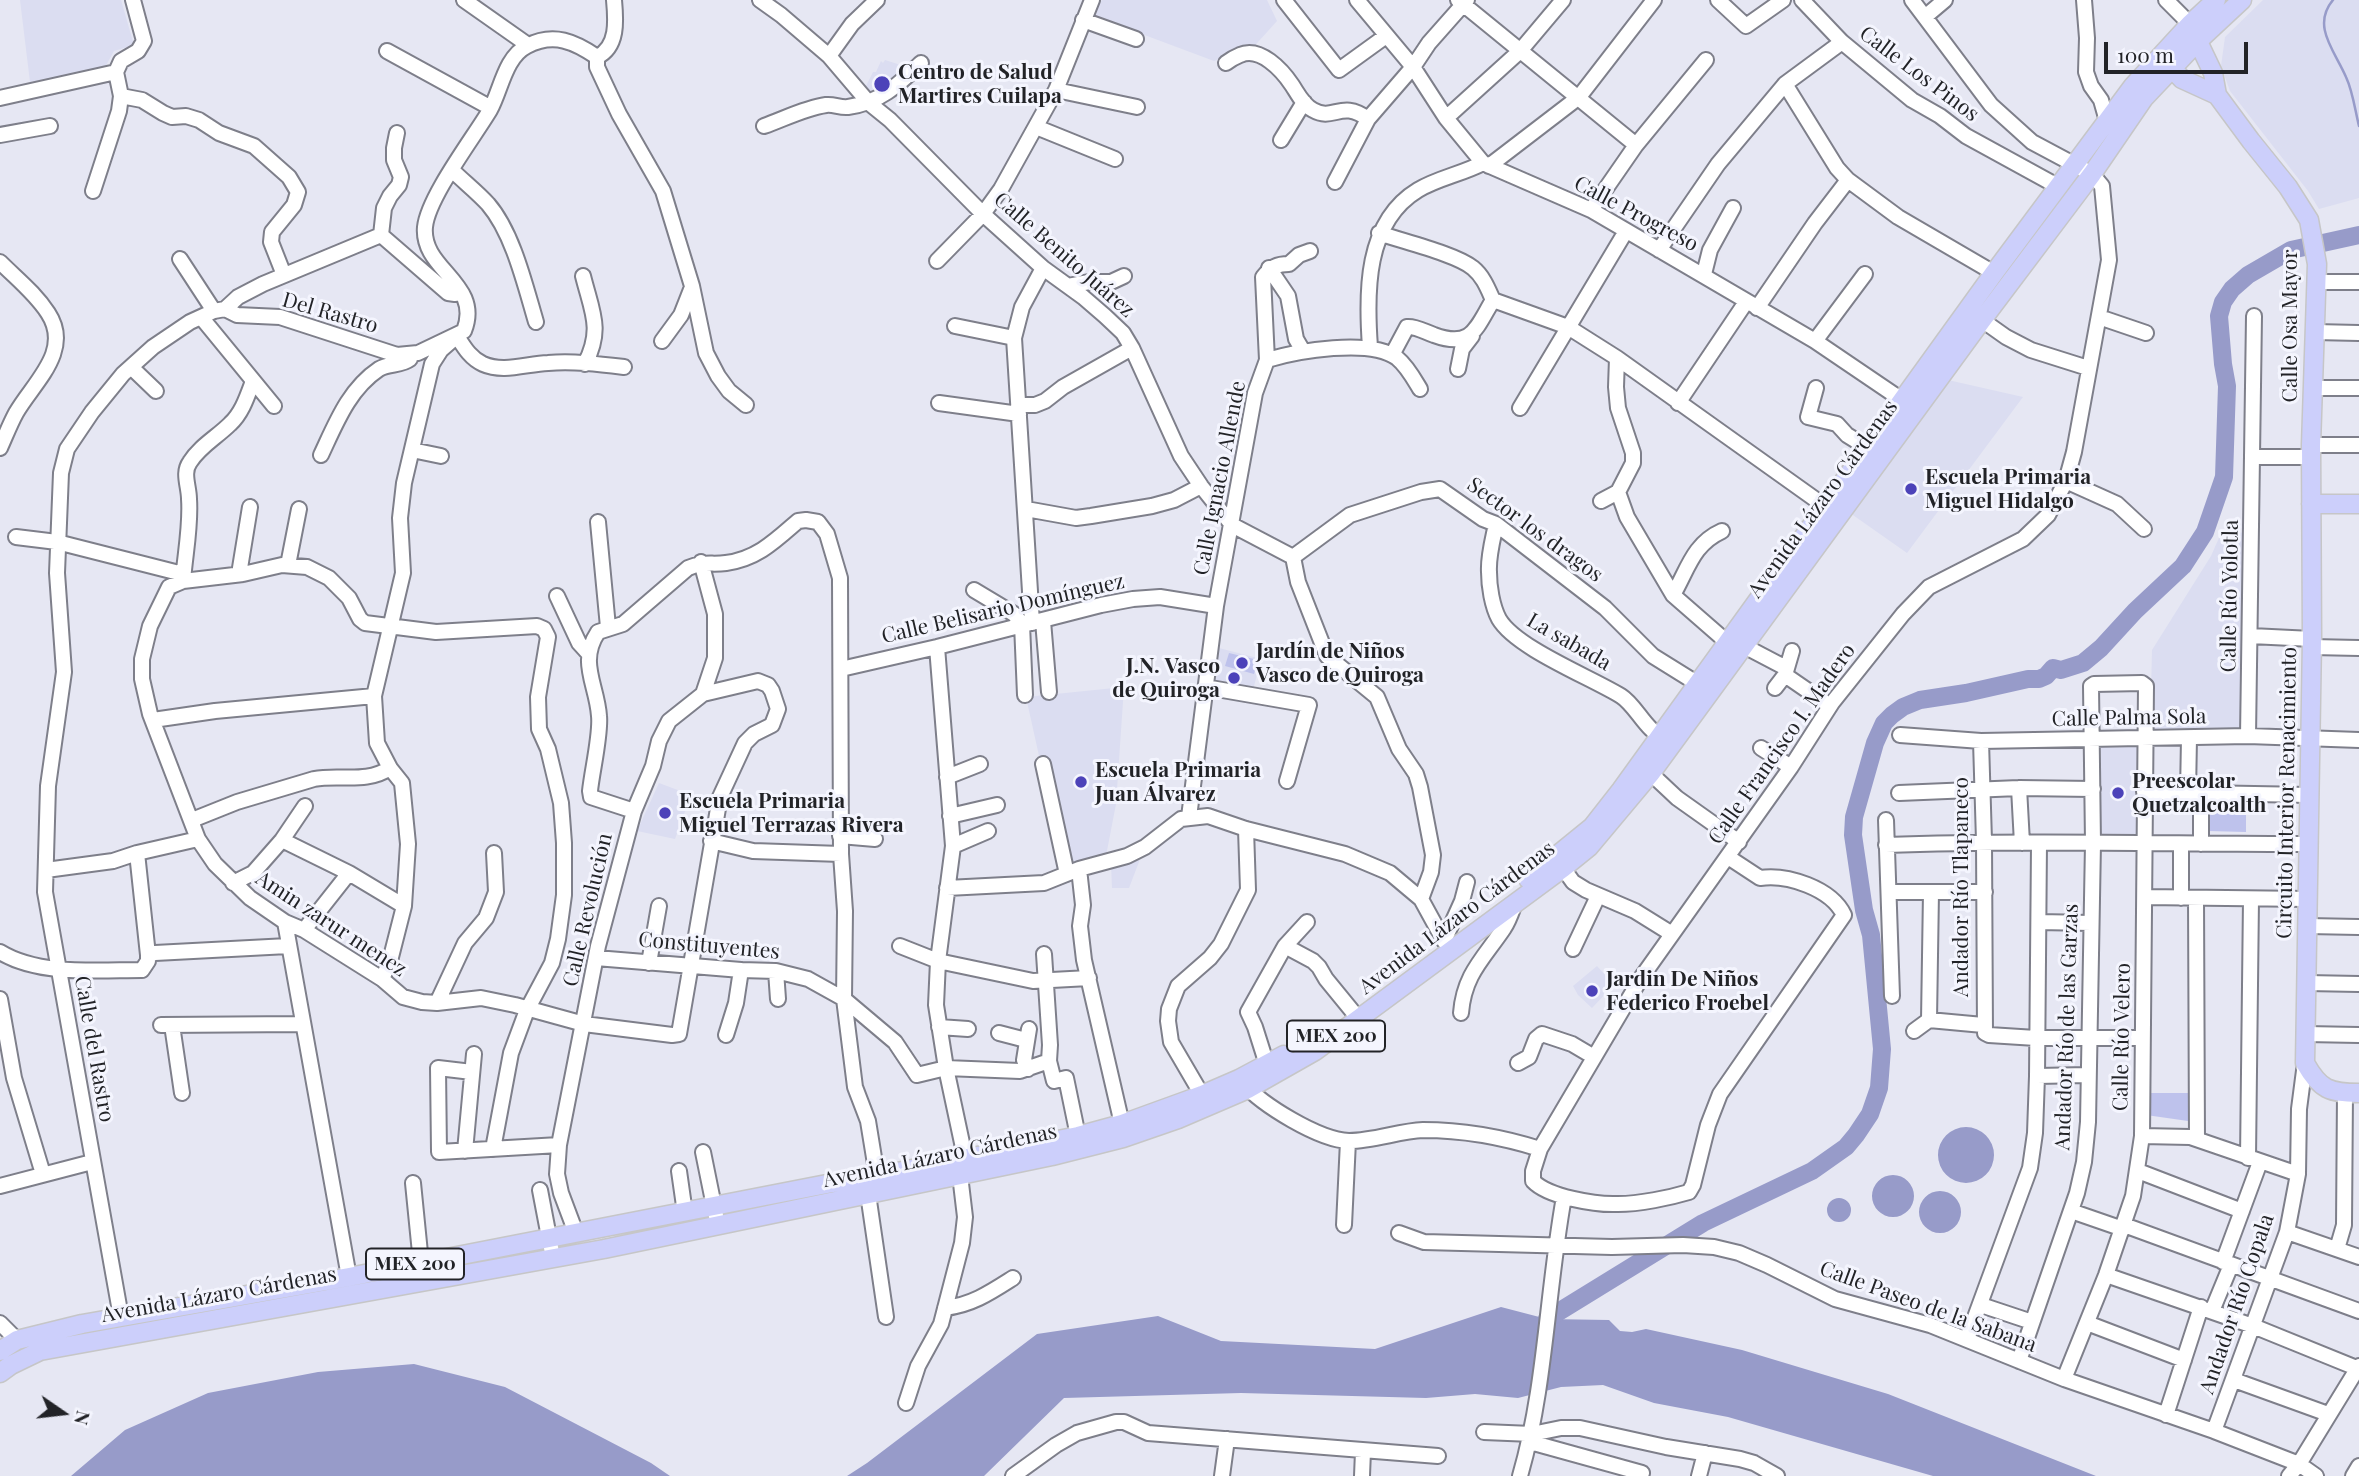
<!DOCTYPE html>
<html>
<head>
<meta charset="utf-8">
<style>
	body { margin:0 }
	#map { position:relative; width:2359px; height:1476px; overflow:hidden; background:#e6e7f3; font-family:"Playfair Display",serif }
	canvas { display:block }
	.north { position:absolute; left:28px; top:1378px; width:70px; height:70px; -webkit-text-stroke:5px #f4f5fe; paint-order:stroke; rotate:104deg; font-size:19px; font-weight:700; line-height:28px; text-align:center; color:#222327 }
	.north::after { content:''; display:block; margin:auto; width:24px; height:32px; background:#222327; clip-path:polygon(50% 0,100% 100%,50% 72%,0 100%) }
	.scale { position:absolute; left:2104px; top:42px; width:144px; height:32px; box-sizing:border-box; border:4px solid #222327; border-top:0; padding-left:9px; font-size:21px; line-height:24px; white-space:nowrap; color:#222327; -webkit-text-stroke:5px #f4f5fe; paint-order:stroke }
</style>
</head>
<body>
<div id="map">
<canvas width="2359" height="1476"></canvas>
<div class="north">N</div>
<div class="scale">100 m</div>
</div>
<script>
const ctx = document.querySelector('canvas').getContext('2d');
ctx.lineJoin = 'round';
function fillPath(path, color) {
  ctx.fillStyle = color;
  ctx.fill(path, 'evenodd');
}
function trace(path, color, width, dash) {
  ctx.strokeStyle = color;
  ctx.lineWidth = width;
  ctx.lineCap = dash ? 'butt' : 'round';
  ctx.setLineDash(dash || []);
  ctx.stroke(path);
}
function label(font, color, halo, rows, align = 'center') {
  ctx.font = font + ' "Playfair Display",serif';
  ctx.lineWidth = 6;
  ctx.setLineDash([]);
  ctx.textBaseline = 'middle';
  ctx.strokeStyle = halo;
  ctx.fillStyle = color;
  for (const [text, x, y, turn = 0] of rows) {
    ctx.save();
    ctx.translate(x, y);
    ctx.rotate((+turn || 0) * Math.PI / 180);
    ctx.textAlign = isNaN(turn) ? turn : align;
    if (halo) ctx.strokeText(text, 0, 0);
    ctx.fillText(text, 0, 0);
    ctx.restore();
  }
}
fillPath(new Path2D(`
	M20,0H121L134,45L114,51L104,69L30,82Z
	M1102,0H1267L1277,21L1249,52H1237L1214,61L1091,15Z
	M2263,0H2359V198L2319,209L2308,191L2230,91L2221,66L2225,37Z
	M885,60L907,67L873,100L865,88L873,72H876L881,61L883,63Z
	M1948,380L2023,397L1907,553L1850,513Z
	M2222,531L2248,533L2245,735H2150L2152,650L2211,556Z
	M1219,648L1261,659L1252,694L1210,682Z
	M1124,687L1116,804L1106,856L1064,869L1026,697Z
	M2096,746H2140L2139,840H2095Z
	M659,783L691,795L675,839L637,831Z
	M1142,854L1129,888H1112L1111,864Z
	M1597,966L1614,985L1592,1008L1578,995L1573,986Z`), '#dbddf1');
fillPath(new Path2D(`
	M1229,653L1258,660L1254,674L1225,666Z
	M2246,810V832L2208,831L2207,811Z
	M2146,1093H2189L2188,1121L2146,1115Z`), '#bec2ec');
fillPath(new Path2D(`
	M1938 1155a28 28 0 1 1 56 0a28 28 0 1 1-56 0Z
	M1872 1196a21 21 0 1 1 42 0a21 21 0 1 1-42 0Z
	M1919 1212a21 21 0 1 1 42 0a21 21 0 1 1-42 0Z
	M1827 1210a12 12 0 1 1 24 0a12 12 0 1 1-24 0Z
	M1501,1307L1547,1319L1609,1320L1620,1331L1632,1332L1646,1329L1742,1350L1888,1394L2096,1476H1933L1728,1417L1654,1403L1603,1385L1561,1387L1518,1398L1475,1394L1426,1398L1241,1393L1064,1398L984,1476H847L867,1463L1037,1334L1158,1316L1221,1341L1375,1349Z
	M414,1364L505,1387L651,1463L670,1476H71L125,1430L208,1393L318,1372Z`), '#979bc9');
trace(new Path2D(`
	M2333,0C2311,26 2335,51 2346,77C2353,92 2355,110 2359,126`), '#979bc9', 2.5);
trace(new Path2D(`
	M1547,1319L1703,1223L1812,1171L1846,1147L1856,1135L1870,1114L1879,1088L1882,1049L1871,935L1864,910L1853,835L1854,817L1875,743L1884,723L1892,715L1903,707L1920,700L1966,693L2028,679H2039L2046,676L2053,668L2061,670L2083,663L2101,648L2135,611L2183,566L2205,532L2224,477L2227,386L2223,364L2219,316L2223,302L2232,289L2248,275L2291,250L2359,235`), '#979bc9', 18);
const minor = new Path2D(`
	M464,0L528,45
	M760,0L781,15L829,56L869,103L890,120L983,214L1043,268L1083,297L1105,316L1123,333L1132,348L1181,456L1201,486L1232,525L1293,557L1298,582L1327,656L1377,697L1399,749L1416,774L1420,787L1433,855L1431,872L1421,899L1444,941
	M1284,0L1339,70L1386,36
	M1357,0L1413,67L1446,118L1483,163L1591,210L1815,341L1902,400
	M1458,0L1636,145
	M1718,0L1746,26L1783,0
	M1802,0L1842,42L1912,100L1940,116L1966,136L2059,187
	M2084,0L2087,38L2086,72L2091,86L2101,100L2107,121
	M2166,0L2190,24
	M1926,16L1945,0
	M1083,20L1136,39
	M387,51L491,108
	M829,56L852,24L877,0
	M597,57V67L619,114L663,191L692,286L706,353L718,376L729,391L746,405
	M597,57C618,47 616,21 614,0
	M1226,63C1230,60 1235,57 1240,55C1260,46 1282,70 1292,85C1298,94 1303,105 1313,110C1334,122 1341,99 1368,119
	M1785,84L1837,168L1848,180L1898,217L1994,273
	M1056,90L1137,107
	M121,96L142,100L163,113L172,117L186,116L199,120L219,133L254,146L289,177L298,192L294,205L272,232L271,242L284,275
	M0,98L116,72
	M1446,118L1520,51L1563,0
	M764,126C784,119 805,108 826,105C834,104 840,108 848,107C880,103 899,84 921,63
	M1036,127L1115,159
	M0,135L50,126
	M1281,140L1304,102
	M1489,166L1579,97L1654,0
	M452,170C463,181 477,192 488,204C513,233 525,285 536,322
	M1335,182L1368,119L1413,67L1429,43L1467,0
	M93,191L119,111L121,96L116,72L121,61L138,51L144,41L133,0
	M1591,210L1636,145L1706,60
	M1379,233C1401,241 1456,254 1473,268C1483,276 1488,289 1493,300L1568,327L1617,358L1826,507
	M381,235L384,208L390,196L399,185L401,177L394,160V148L397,133
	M381,235L448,293L455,294L460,290
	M1659,250L1718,164L1785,84L1842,42
	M180,259L214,311
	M937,261L983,214L1001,189L1056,90L1092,0
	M0,262C17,279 35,293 48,313C73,351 33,383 16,413C10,424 5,437 0,448
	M1269,268L1288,296L1296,339L1303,351
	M1704,274L1710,250L1733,208
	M583,276C592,312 603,329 585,364
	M2316,282H2359
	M1068,286L1089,282H1111L1124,276
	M1757,308L1815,223L1848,180
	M225,309L238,297L263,284L381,235
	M201,317L274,406
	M2099,317L2146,333
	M1982,320L2006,337L2031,350L2088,368
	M955,326L1014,338
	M2315,332L2359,333
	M662,341L681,315L692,287
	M1815,341L1865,274
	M1370,347C1366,293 1365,222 1418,190C1438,178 1462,174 1483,163
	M1392,355L1407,327C1416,326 1425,332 1434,335C1472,349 1476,328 1493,300
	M1267,360C1297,351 1370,338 1397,358C1407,366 1414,379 1420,389
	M131,367L156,391
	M1458,369L1462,349L1472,336
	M1816,388L1808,417L1837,424L1847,435L1868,448
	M2313,388H2359
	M939,403L1019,414
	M1678,403L1746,302
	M1019,405H1035L1045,401L1063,387L1132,348
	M1520,408L1626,231
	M2311,445H2359
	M412,450L441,456
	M321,455C336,423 349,389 379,369C389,363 401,366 410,359
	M2253,457H2311
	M2066,481L2117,504L2144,529
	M1618,492L1627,517L1673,595L1728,643
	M1601,501L1618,492L1633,463V453L1618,408L1616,387L1617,358
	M1026,509L1076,518L1091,516L1152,506L1174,500L1201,486
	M598,522L608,627
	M1496,524C1493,539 1488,556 1489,572C1489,586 1492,606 1499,619C1516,648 1590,677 1621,696C1637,706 1646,733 1667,739
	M16,537L57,542L183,574
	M1293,557L1350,515L1421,492L1440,489L1483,519L1496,524L1605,608L1653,656L1698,684
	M701,562L715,614V658L703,694
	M288,565L299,509
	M243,574L240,568L250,507
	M183,581C185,554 191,526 189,499C189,486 182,473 190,462C200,446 217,437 230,424C242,413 247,397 253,381
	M974,590L1014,614L1022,624L1025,695
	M1673,595C1688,569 1693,544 1722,531
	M557,596L579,643L589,654
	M1043,621L1049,692
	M1032,623L1014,338L1022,307L1043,268
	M2251,636L2312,639
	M1744,646L1786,668
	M937,647L953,846L938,961L936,1005L946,1068L965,1157
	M2312,647L2359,648
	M841,669L937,647L1101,605L1133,599L1160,597L1216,606
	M1785,675L1830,706
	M1205,687L1309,705L1287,781
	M1775,688L1785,675L1792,651
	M153,720L215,711L374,696
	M1900,735L1981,741L2248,736L2359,740
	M2248,736L2254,316
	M1981,741L1984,841L1985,1033L1989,1035L2036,1038H2142
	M1761,748L1791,767
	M1043,764L1067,874
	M1644,767L1677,798L1739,842
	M947,777L980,764
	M2019,788L2022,843
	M2144,792L2309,795
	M1899,793L2019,788L2093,789
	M2188,793L2189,738
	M2201,793V844
	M634,811L591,797L590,791C592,771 601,734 599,716C597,685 578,662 598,632L623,624L688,568C704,561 711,565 726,563C757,559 775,541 798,521L806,520L818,522L827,534L840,578L841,854L845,911L844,999L855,1087L868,1121L877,1176
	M950,816L997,805
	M1189,817L1216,606L1255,393L1267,360L1263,277C1271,267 1277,264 1289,264L1299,255L1310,251
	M192,820L237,802L314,779C340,774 366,784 390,768
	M1886,820L1892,996
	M840,836L875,839
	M282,840L349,873L404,906
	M711,841L753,851L841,854
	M2181,844V898
	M1886,845C2027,840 2168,844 2309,844
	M953,846L988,831
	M137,853L148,955
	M1728,857L1760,878C1787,874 1831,888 1844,915L1720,1094L1708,1125L1693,1185L1689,1192C1669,1198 1639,1204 1618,1204C1596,1205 1548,1197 1533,1181V1171L1540,1149L1641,978L1791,767L1832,703L1903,614L1929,587L2023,539L2048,515L2066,481L2074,452L2109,260L2102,186L2092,174L2032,142L1991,105L1912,0
	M1563,868L1573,882L1586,890L1635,911L1672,934
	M1079,869L1083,905L1080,926L1084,960L1122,1124
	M46,870L113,861L137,853L198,839
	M233,883L253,873L282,840L305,806
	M947,888L1044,883L1079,869L1127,856L1145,847L1181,819L1208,816L1246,829L1345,854L1390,873L1421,899
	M1889,892H1985
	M2145,897L2308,899
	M2196,898L2197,1139
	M285,922L349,1277
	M2039,922L2091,923
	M2308,926L2359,927
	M304,930L349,873
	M1444,941L1462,901L1467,882
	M900,946L938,961L1033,981L1089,978
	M1285,946L1313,961L1319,967L1326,979L1353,1012
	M1573,949L1598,896
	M0,952C39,976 98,970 142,970L148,961V955L155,953L288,946
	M1044,954L1050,1045L1049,1061L1054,1081L1066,1078L1078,1136
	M596,958L741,970L776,971L808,979L844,999L895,1042L917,1075L946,1068L1020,1071L1049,1061
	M649,963L659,906
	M776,971L778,999
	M382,979L390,961L404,906L408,844L402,783L390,768L377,743L374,696L403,573L400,518L404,483L432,364L441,350L457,336C464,347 470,358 483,364C503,373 526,364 548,363C573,361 599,364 624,367
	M2307,983L2359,984
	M0,999L14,1078L43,1174
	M437,1003L465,943L486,918L496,892L494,853
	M1461,1013C1464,974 1484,958 1504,928C1509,921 1512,911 1515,903
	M1929,1020L1931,892
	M161,1025L302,1024
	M172,1025L182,1093
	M939,1027L968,1029
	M1914,1031L1929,1020L1983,1025
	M999,1033L1026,1040
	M2306,1034L2359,1035
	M726,1035L736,1003L741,970
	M1518,1063L1529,1057L1536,1039L1542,1034L1572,1044L1594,1057
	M1267,1065L1255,1027L1248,1012L1285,946L1307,922
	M1028,1069L1024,1060L1029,1029
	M472,1072L438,1068L439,1152L559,1145
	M2037,1076L2088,1075
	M1243,1083C1262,1105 1319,1140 1349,1141C1374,1141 1399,1131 1423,1130C1463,1130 1502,1137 1540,1149
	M1202,1095L1171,1042L1168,1021L1169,1009L1178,986L1210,958L1221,944L1248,890L1246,829
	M2142,1136L2190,1137L2298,1174
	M493,1149L511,1053L527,1010L552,963L558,939L564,895V843L561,803L548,749L539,729L538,697L548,637L544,629L537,626L436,632L365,623L360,619L349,598L329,578L307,567L282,565L243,574L183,581L169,587L150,626L142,659V679L150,714L198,839L215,864L250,898L285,922L304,930L382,979L403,997L422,1002L437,1003L481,998L515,1005L584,1024L672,1035L679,1034L720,797L745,743L754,734L772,725L778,709L772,691L768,685L758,681L703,694L669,721L659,741L653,766L634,811L598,946L559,1145L557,1174L561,1193L576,1233
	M465,1151L474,1054
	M703,1152L716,1216
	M2248,1158L2251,899
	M679,1171L685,1213
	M2138,1171L2242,1211
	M413,1183L421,1263
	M0,1186L92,1162
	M540,1190L553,1258
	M868,1194L886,1317
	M2071,1211L2123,1229
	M1344,1225L1348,1141
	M2124,1225L2359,1311
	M2287,1232L2359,1257
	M1399,1233L1424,1242L1612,1247L1683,1245L1714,1247L1739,1253L1767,1265L1835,1299L1930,1325L2064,1379L2214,1431L2299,1464L2316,1476
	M2337,1249L2344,1225L2345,1093
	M2223,1262L2260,1162
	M2106,1275L2253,1326L2359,1369
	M1981,1305L2032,1322
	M945,1308C972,1305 991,1292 1013,1278
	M2212,1311L2231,1265
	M121,1317L45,892L48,786L64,672L57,573L61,473L67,449L92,412L123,374L153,347L190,322L214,311L225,309L237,315L280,317L397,355L418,353L464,331C483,283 421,270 425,227C428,197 474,137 490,110C501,90 505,57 527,46C554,32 575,42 597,57
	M0,1323L17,1340
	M2087,1323L2184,1360
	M1967,1339L2030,1168L2035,1133L2037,1076L2039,844
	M2019,1361L2077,1193L2084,1162L2088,1122L2093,843L2091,686L2094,684L2142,683L2146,686L2142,1136L2133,1196L2106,1275L2064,1379
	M2234,1380L2328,1414
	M906,1403L918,1366L941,1324L962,1243L965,1217L960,1175
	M2166,1415L2201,1307
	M2214,1431L2287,1232L2298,1174L2299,1109L2305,1063
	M1484,1432L1532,1434L1561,1428H1580L1666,1447L1740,1459L1754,1463L1777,1476
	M1530,1442L1642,1473
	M1013,1476L1056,1445L1077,1433L1116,1422H1124L1148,1433L1438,1456
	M1222,1476L1227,1439
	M1362,1476L1363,1451
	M1520,1476C1546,1386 1547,1290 1564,1197
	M1699,1476L1705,1453
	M2289,1476L2299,1464L2359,1366
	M2353,1476L2359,1466`);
const major = new Path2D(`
	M2193,31L2213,73L2217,95L2251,141L2288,187L2309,220L2317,264L2311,445L2312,639L2305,1063C2320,1090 2330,1093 2359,1093
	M2165,61L2182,79L2217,95
	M2311,504H2359
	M1528,879L1592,827L1621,790L1994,273L2107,121L2133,86L2190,24L2216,0
	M0,1351L17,1340L82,1324L349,1277L832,1183L877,1176L1078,1136L1122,1124L1202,1095L1239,1079L1284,1055
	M0,1373L11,1365L40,1351L604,1249L1052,1156L1123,1138L1178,1119L1248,1089L1315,1051L1563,868L1589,847L1651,773L1982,320L2092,174L2144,98L2198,41L2242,0`);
trace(minor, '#7e7f8a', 18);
trace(major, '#c6c6c7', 21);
trace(minor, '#fff', 14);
trace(major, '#cccffb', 18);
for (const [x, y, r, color] of [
	[882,84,9,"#4c42b9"],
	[1911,489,7,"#4c42b9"],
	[1242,663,7,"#4c42b9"],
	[1234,678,7,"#4c42b9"],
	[1081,782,7,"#4c42b9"],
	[2118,793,7,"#4c42b9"],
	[665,813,7,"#4c42b9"],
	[1592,991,7,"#4c42b9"]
]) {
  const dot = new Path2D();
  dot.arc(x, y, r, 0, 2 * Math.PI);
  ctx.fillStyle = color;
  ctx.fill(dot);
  trace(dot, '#f4f5fe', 2.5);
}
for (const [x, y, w] of [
	[1336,1036,98],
	[415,1264,98]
]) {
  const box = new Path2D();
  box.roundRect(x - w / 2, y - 15.5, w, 31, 5);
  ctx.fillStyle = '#f4f5fe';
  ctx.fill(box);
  trace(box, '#222327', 2);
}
label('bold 19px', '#222327', null, [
	["MEX 200",1336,1036],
	["MEX 200",415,1264]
]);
label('bold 21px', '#222327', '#f4f5fe', [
	["Centro de Salud",898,72],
	["Martires Cuilapa",898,96],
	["Escuela Primaria",1925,477],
	["Miguel Hidalgo",1925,501],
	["Jardín de Niños",1256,651],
	["Vasco de Quiroga",1256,675],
	["J.N. Vasco",1220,666,"right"],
	["de Quiroga",1220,690,"right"],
	["Escuela Primaria",1095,770],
	["Juan Álvarez",1095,794],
	["Preescolar",2132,781],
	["Quetzalcoalth",2132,805],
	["Escuela Primaria",679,801],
	["Miguel Terrazas Rivera",679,825],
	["Jardin De Niños",1606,979],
	["Federico Froebel",1606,1003]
], 'left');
label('21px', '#222327', '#f4f5fe', [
	["Calle Los Pinos",1919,74,37],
	["Calle Progreso",1636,214,28],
	["Calle Benito Juárez",1064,255,41],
	["Del Rastro",330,313,16],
	["Calle Osa Mayor",2290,326,-90],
	["Calle Ignacio Allende",1220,478,-79],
	["Avenida Lázaro Cárdenas",1823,499,-54],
	["Sector los dragos",1535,530,36],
	["Calle Río Yolotla",2230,596,-89],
	["Calle Belisario Domínguez",1003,609,-13],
	["La sabada",1569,642,30],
	["Calle Palma Sola",2129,718,-1],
	["Calle Francisco I. Madero",1782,744,-55],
	["Circuito Interior Renacimiento",2287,793,-89],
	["Andador Río Tlapaneco",1961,887,-90],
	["Calle Revolución",588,910,-77],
	["Avenida Lázaro Cárdenas",1457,918,-37],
	["Amin zarur menez",331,924,33],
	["Constituyentes",709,946,5],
	["Andador Río de las Garzas",2067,1027,-88],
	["Calle Río Velero",2122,1037,-89],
	["Calle del Rastro",94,1049,80],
	["Avenida Lázaro Cárdenas",940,1156,-12],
	["Avenida Lázaro Cárdenas",219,1295,-10],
	["Andador Río Copala",2237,1304,-71],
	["Calle Paseo de la Sabana",1928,1307,20]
]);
</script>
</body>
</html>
